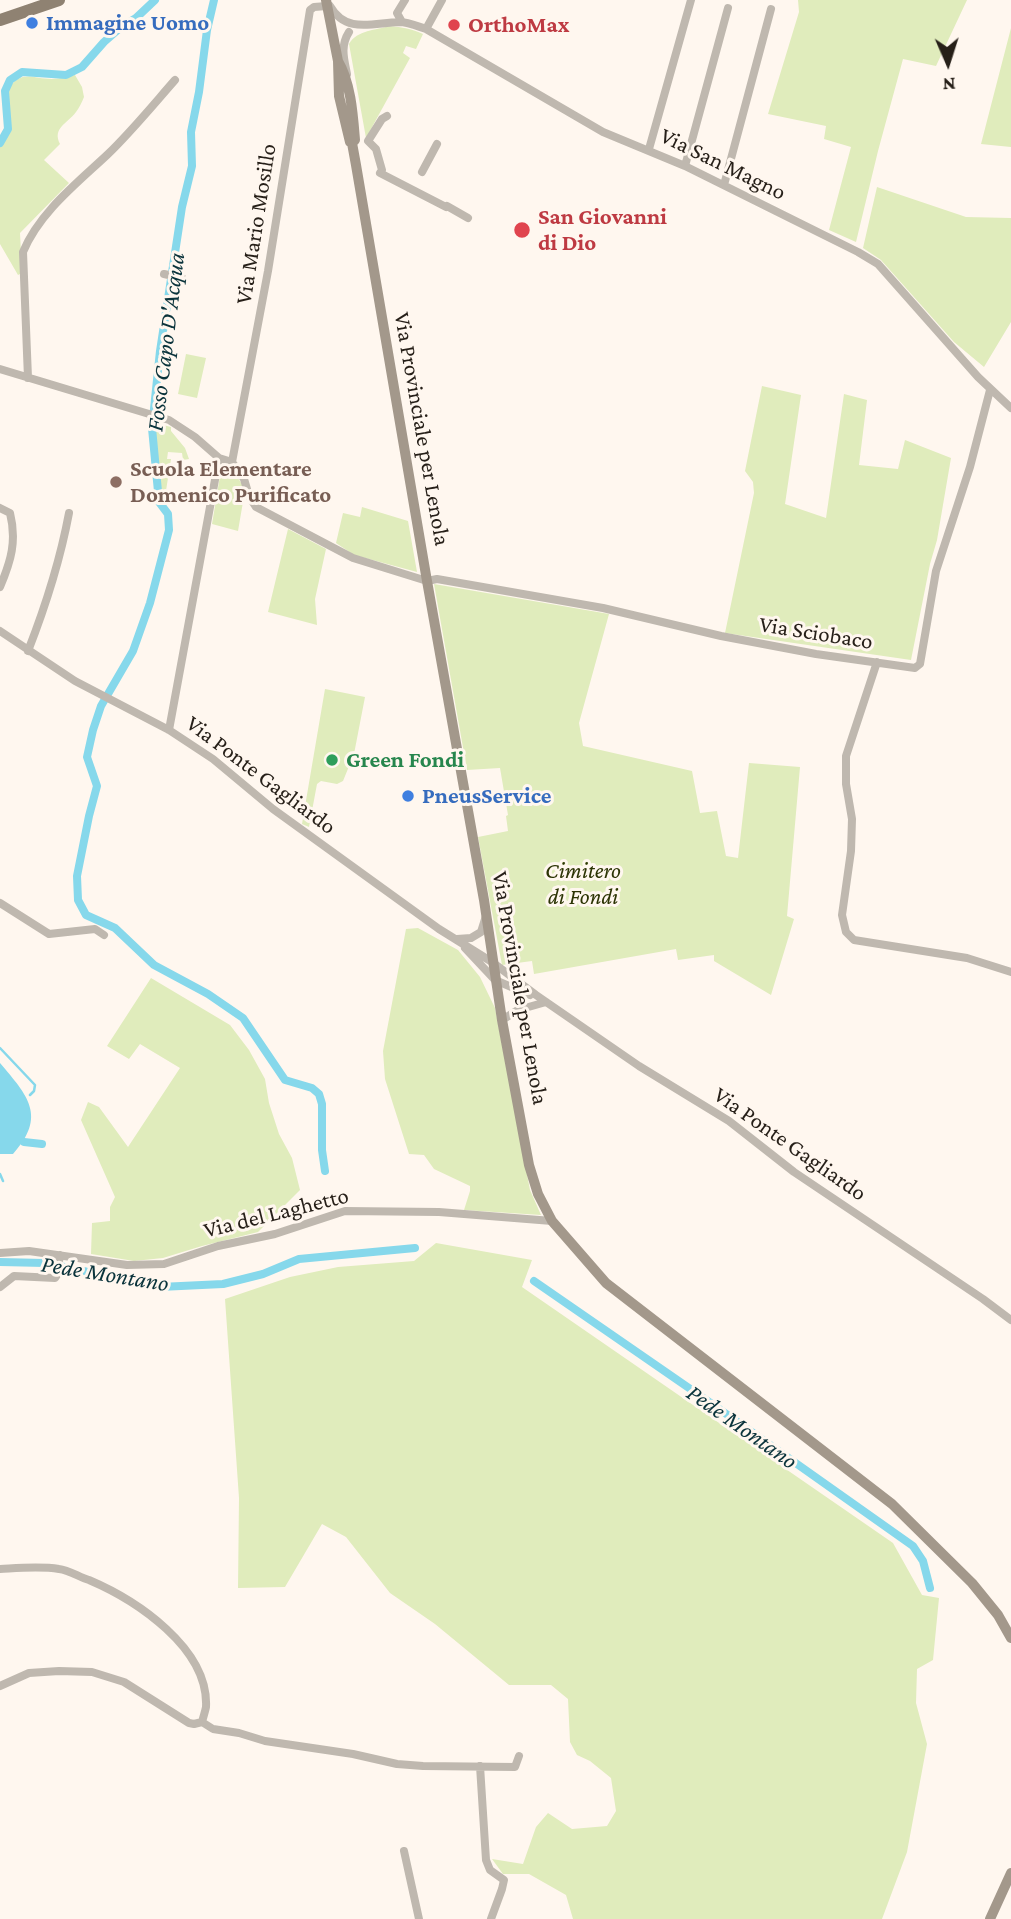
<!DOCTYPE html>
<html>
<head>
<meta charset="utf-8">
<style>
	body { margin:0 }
	#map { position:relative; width:1011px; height:1919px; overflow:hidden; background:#fff7ef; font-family:"Crimson Pro",serif }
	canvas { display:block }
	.north { position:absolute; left:913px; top:28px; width:70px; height:70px; -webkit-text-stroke:5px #fff7ef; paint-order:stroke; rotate:177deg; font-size:19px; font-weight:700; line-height:28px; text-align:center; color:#261f18 }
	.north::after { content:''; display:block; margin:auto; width:24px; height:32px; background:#261f18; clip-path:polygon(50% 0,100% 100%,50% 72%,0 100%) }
</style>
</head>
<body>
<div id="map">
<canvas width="1011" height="1919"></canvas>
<div class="north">N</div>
</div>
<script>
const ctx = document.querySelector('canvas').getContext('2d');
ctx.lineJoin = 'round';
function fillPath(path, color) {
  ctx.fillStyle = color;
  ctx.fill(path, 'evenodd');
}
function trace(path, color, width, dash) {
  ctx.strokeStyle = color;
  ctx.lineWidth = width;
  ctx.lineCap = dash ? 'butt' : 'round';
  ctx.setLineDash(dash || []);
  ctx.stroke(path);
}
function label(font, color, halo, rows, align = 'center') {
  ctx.font = font + ' "Crimson Pro",serif';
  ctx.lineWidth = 6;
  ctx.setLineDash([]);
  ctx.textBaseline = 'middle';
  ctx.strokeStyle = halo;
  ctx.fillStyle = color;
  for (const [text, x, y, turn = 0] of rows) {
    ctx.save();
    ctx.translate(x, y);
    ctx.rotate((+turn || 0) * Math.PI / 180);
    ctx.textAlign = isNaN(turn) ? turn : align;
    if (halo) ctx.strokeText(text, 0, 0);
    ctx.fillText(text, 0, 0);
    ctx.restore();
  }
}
fillPath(new Path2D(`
	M798,0H967L936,66L903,59L878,151L856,242L829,230L851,147L824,139L826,126L768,114L799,12Z
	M390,26C402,27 412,29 423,34L416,49L406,46L403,53L410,58L366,138L349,44C357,30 376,30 390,26Z
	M1011,28V147L981,144Z
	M75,75L82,87L84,97C82,102 79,108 76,112C67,124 52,128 60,144L44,160L69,183L20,233L22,273L18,275L0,244V145C14,131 9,109 7,90C22,69 31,79 52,79C60,79 68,76 75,75Z
	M877,187L966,217L1011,218V322L984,367L954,342L881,260L863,248Z
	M186,354L206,358L197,398L178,394Z
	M762,386L801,395L785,504L826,518L844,394L867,400L859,465L898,469L905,440L951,458L937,540L930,564L911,660L725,633L754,493L753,482L745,471Z
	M155,423L171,427V431L185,448L189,459L183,460L182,453L168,452L167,459H171L165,497L161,496Z
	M229,465L242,484L244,496L238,531L212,524L220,476L223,468Z
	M362,507L408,521L417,572L354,555L336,543L343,513L360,517Z
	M288,529L326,549L315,599L317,625L268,612Z
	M434,584L609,614L579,723L583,746L692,771L700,813L717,811L726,856L738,858L749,763L800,767L787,916L794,919L771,995L714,961V955L678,960L676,949L534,974L532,961L502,965L478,837L508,831L506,816L508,815L500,768L467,770Z
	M325,689L365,697L354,754L343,781L337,784L321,781L317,784L309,827L302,824Z
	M418,928L458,950L480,977L495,1008L530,1190L541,1215L464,1210L470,1191V1186L434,1169L424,1155L409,1154L385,1079L383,1051L406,929Z
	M151,978L230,1025L249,1050L265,1079L269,1103L279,1134L292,1158L300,1190L258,1232L202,1246L163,1258L134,1261L91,1254L92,1223L110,1221V1207L115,1197L81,1120L88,1102L99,1107L128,1147L180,1068L140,1044L129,1059L107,1046Z
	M436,1243L532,1260L522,1287L893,1543L922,1595L939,1598L933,1660L917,1669L916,1703L927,1744L907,1852L882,1919H573L566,1895L529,1874H503L492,1859L523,1864L536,1827L548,1813L572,1829L607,1826L616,1811L611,1778L590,1761L577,1755L570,1742L568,1699L551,1685H509L435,1624L390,1593L346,1537L322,1524L285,1587L238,1588L239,1498L225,1299L290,1277L338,1267L414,1261Z`), '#e0ecbc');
fillPath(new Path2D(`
	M0,1063C28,1096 47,1116 13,1154H0Z`), '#86d8eb');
trace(new Path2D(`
	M0,1048L35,1085L34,1091L30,1095
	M0,1174L3,1181`), '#86d8eb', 2.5);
trace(new Path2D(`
	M214,0L207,30L199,92L191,132L192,166L182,207L160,351L152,428L159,502L168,514L169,530L150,603L133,651L101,706L93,730L87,757L97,786L89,816L77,876L78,900L86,915L115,928L154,965L208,994L243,1018L285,1080L312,1088L319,1094L322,1104V1150L325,1171
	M0,143L8,129L5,91L10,80L22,72L66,75L82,67L104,42L120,28L136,18L155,0
	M24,1142L42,1144
	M0,1262L45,1263L160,1287L223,1284L263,1274L299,1259L415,1248
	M534,1281L715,1406L913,1546L923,1561L930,1588`), '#86d8eb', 8);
trace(new Path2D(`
	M330,6C346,34 372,23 399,22C408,22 417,26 426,29L603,132L685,166L858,252L878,264L978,377L1011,408
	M402,22L397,13L405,0
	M426,29L442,0
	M347,74C344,59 340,46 349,32
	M387,116L382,119L368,141L376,149L382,170L380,173L446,207
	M649,149L691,0
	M685,166L728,8
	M422,172L437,144
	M724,185L771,9
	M447,206L468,218
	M164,274L182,278
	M0,369L169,420L195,437L219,458L232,462L244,479L249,496L256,507L353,558L427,581L437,579L603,608L721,636L816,654L915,668L920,664L936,571L970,467L990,390
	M28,378L23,252C39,213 76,184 107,155C131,132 153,105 175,80
	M232,462L268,271L310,10L314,7L327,6
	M0,508L10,513C17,541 11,561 0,587
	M0,631L75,681L169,730L213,759L273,809L439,929L492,962L536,995L639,1066L729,1121L794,1172L983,1299L1011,1320
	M28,651C46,605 60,561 69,513
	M877,662L846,756V784L852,819L851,851L842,915L846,932L854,940L967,958L1011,972
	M169,730L219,458
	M0,903L49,934L95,929L104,935
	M457,939L471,938L481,932L486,916
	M465,948L495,980L530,995
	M502,1020L518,1010L546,1002
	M0,1253L29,1251L127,1265L164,1264L218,1246L275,1234L345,1211L439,1212L552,1221
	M0,1287L14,1276L55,1278L57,1275L60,1255
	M0,1569C19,1568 40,1566 59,1569C69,1570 79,1577 89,1580C136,1600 209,1648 206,1707C205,1712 203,1718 202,1722L194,1724L189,1723L124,1682L92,1672L59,1671L29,1673L0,1686
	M202,1722L213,1729L239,1733L265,1741L353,1754L397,1764L423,1766L515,1767L519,1756
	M480,1766L486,1860L490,1870L504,1880L502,1889L491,1919
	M404,1851L419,1919`), '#bfb8af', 8);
trace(new Path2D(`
	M326,0L338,61L339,96L350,142
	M338,61C351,83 353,115 355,140L352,143L356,165L427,581L484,900L502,1020L529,1165L538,1194L552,1221L606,1283L892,1504L972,1583L998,1615L1011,1638
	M990,1919L1011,1873`), '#a3988b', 10);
trace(new Path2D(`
	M0,20L59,0`), '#8f8272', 12);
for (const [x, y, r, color] of [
	[32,23,7,"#3f7fe0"],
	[454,25,7,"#e0444e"],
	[522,230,9,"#e0444e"],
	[116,482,7,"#8d6e63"],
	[332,760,7,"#2e9e5b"],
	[408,796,7,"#3f7fe0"]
]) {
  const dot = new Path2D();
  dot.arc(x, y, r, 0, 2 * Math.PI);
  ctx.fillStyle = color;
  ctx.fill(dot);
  trace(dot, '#fff7ef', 2.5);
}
label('bold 23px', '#366cbe', '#fff7ef', [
	["Immagine Uomo",46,23],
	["PneusService",422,796]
], 'left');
label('bold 23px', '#be3a42', '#fff7ef', [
	["OrthoMax",468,25],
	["San Giovanni",538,217],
	["di Dio",538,243]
], 'left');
label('23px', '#261f18', '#fff7ef', [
	["Via San Magno",723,164,26],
	["Via Mario Mosillo",256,224,-81],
	["Via Provinciale per Lenola",422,429,80],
	["Via Sciobaco",816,633,9],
	["Via Ponte Gagliardo",261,775,37],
	["Via Provinciale per Lenola",520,988,80],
	["Via Ponte Gagliardo",790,1144,35],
	["Via del Laghetto",276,1213,-14]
]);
label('bold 23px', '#785e54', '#fff7ef', [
	["Scuola Elementare",130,469],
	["Domenico Purificato",130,495]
], 'left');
label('bold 23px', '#27864d', '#fff7ef', [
	["Green Fondi",346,760]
], 'left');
label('italic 23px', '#2c3404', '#fff7ef', [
	["Cimitero",583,871],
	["di Fondi",583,897]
]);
label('italic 24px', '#0a333b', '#fff7ef', [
	["Fosso Capo D'Acqua",166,342,-83],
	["Pede Montano",105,1274,9],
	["Pede Montano",742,1427,35]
]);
</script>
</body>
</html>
